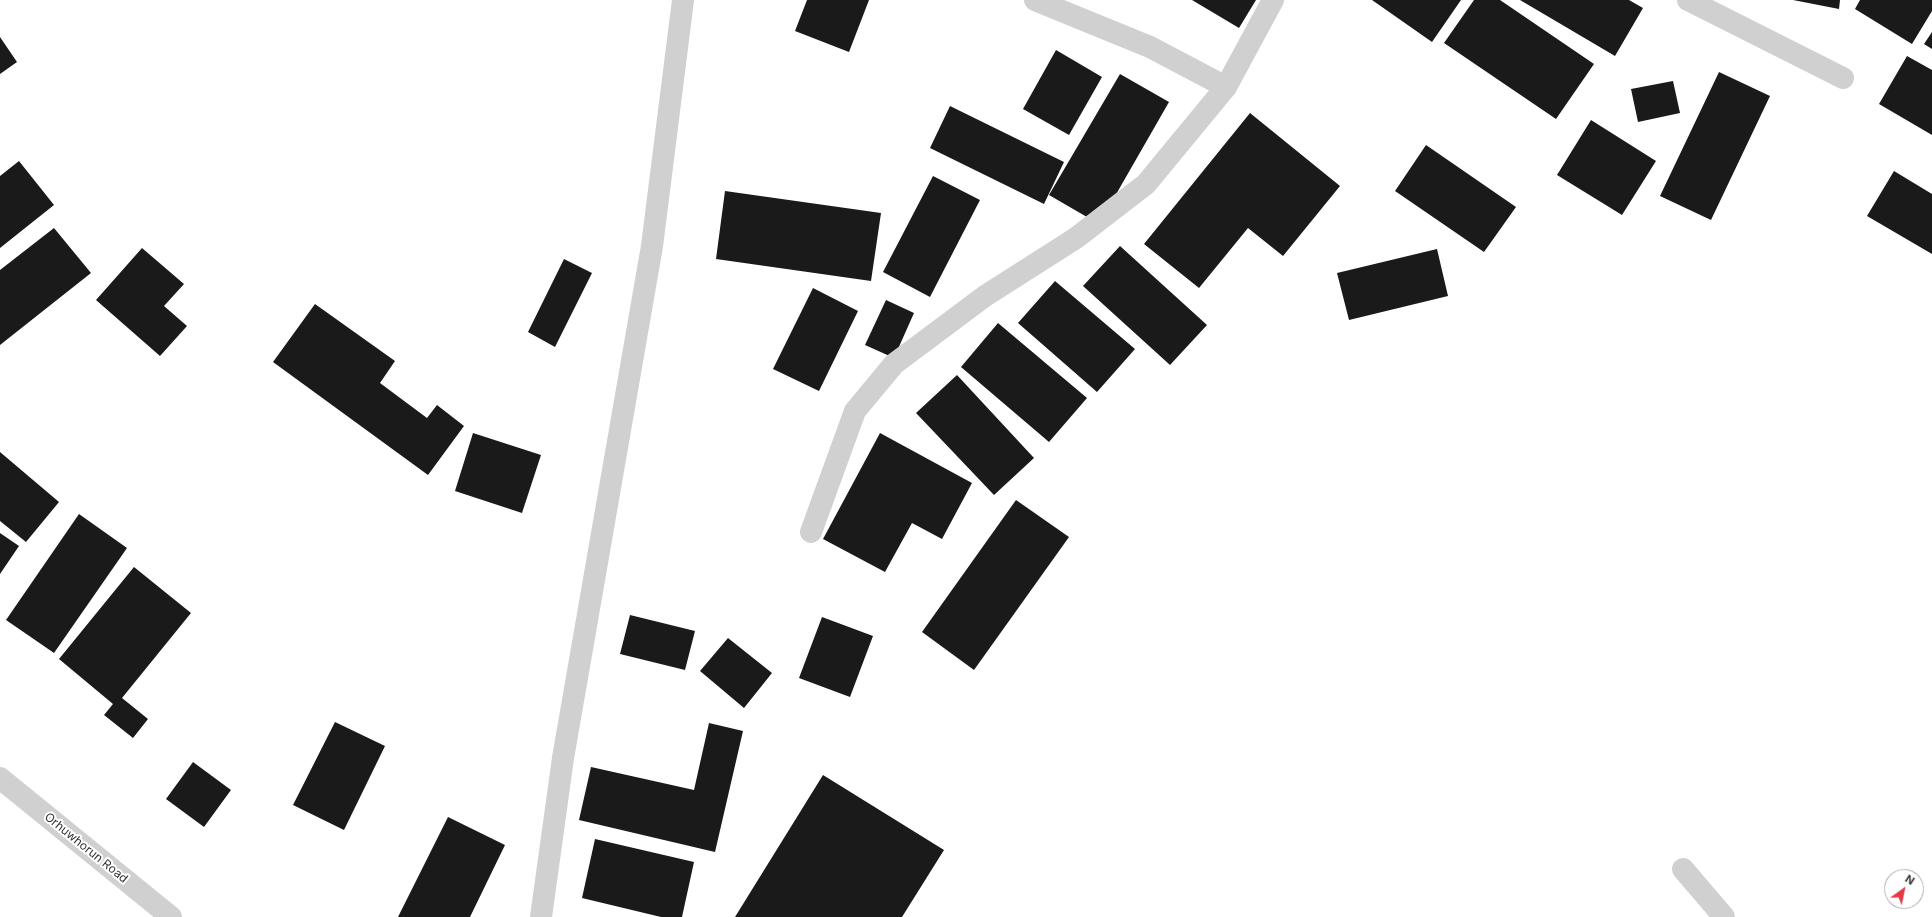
<!DOCTYPE html>
<html>
<head>
<meta charset="utf-8">
<style>
	body { margin:0 }
	#map { position:relative; width:1932px; height:917px; overflow:hidden; background:#fff; font-family:Inter,sans-serif }
	canvas { display:block }
	.north { position:absolute; left:1884px; top:869px; width:40px; height:40px; box-sizing:border-box; background:#fff; border:1px solid #adadad; border-radius:50%; rotate:33deg; font-size:11px; font-weight:700; line-height:16px; text-align:center; color:#333 }
	.north::after { content:''; display:block; margin:auto; width:14px; height:18px; background:#e63946; clip-path:polygon(50% 0,100% 100%,50% 72%,0 100%) }
</style>
</head>
<body>
<div id="map">
<canvas width="1932" height="917"></canvas>
<div class="north">N</div>
</div>
<script>
const ctx = document.querySelector('canvas').getContext('2d');
ctx.lineJoin = 'round';
function fillPath(path, color) {
  ctx.fillStyle = color;
  ctx.fill(path, 'evenodd');
}
function trace(path, color, width, dash) {
  ctx.strokeStyle = color;
  ctx.lineWidth = width;
  ctx.lineCap = dash ? 'butt' : 'round';
  ctx.setLineDash(dash || []);
  ctx.stroke(path);
}
function label(font, color, halo, rows, align = 'center') {
  ctx.font = font + ' Inter,sans-serif';
  ctx.lineWidth = 4;
  ctx.setLineDash([]);
  ctx.textBaseline = 'middle';
  ctx.strokeStyle = halo;
  ctx.fillStyle = color;
  for (const [text, x, y, turn = 0] of rows) {
    ctx.save();
    ctx.translate(x, y);
    ctx.rotate((+turn || 0) * Math.PI / 180);
    ctx.textAlign = isNaN(turn) ? turn : align;
    if (halo) ctx.strokeText(text, 0, 0);
    ctx.fillText(text, 0, 0);
    ctx.restore();
  }
}
fillPath(new Path2D(`
	M807,0H869L849,52L795,31Z
	M1192,0H1256L1239,28Z
	M1372,0H1461L1432,42Z
	M1474,0H1500L1594,64L1556,119L1444,43Z
	M1520,0H1629L1643,8L1615,56Z
	M1793,0H1840L1839,9Z
	M1860,0H1932V11L1912,44L1855,9Z
	M1932,32V49L1924,44Z
	M0,37L17,62L0,74Z
	M1056,50L1102,77L1069,135L1023,109Z
	M1907,56L1932,70V135L1879,104Z
	M1719,72L1770,96L1711,220L1660,196Z
	M1120,74L1169,102L1099,224L1049,195Z
	M1673,81L1680,113L1638,122L1631,89Z
	M950,106L1064,162L1044,204L930,148Z
	M1250,113L1340,186L1283,256L1248,228L1199,288L1144,244Z
	M1591,120L1656,161L1622,215L1557,175Z
	M1426,145L1516,207L1484,252L1395,191Z
	M19,161L54,205L0,248V176Z
	M1894,171L1932,194V254L1867,216Z
	M933,176L980,200L930,297L883,272Z
	M725,191L881,213L871,281L716,259Z
	M54,228L91,273L0,345V270Z
	M1120,246L1207,325L1170,365L1083,286Z
	M142,248L184,284L164,306L187,326L160,356L96,300Z
	M1437,249L1448,296L1349,320L1337,273Z
	M564,259L592,273L555,347L528,332Z
	M1055,281L1135,349L1097,392L1018,323Z
	M813,288L858,311L819,391L773,369Z
	M886,300L914,313L894,358L865,345Z
	M315,304L395,361L380,383L427,418L437,405L464,426L428,475L273,362Z
	M998,323L1087,398L1049,442L961,367Z
	M957,375L1034,458L994,495L916,413Z
	M473,433L541,455L522,513L455,491Z
	M880,433L972,483L942,539L912,523L885,572L823,539Z
	M0,452L59,502L26,542L0,521Z
	M1016,500L1069,537L974,670L922,632Z
	M79,514L127,548L54,653L6,620Z
	M0,533L19,546L0,574Z
	M134,567L191,613L122,698L148,719L133,738L104,715L113,704L59,659Z
	M630,615L695,631L685,670L620,654Z
	M822,617L873,636L850,697L799,678Z
	M728,638L772,673L744,708L700,671Z
	M335,722L385,746L344,830L293,805Z
	M709,723L743,731L715,852L579,820L591,767L694,790Z
	M193,762L231,790L204,827L166,799Z
	M823,775L944,850L902,917H735Z
	M448,817L505,845L470,917H398Z
	M595,839L694,862L682,917H661L582,898Z`), '#1a1a1a');
trace(new Path2D(`
	M1035,0L1150,47L1226,87
	M1688,0L1843,78
	M811,532L855,411L894,364L985,296L1076,238L1146,184L1226,87L1273,0
	M1683,869L1724,917
	M541,917L563,758L652,246L683,0`), '#d0d0d0', 22);
trace(new Path2D(`
	M0,778L171,917`), '#d0d0d0', 22);
label('12px', '#333', '#fff', [
	["Orhuwhorun Road",86,848,39]
]);
</script>
</body>
</html>
